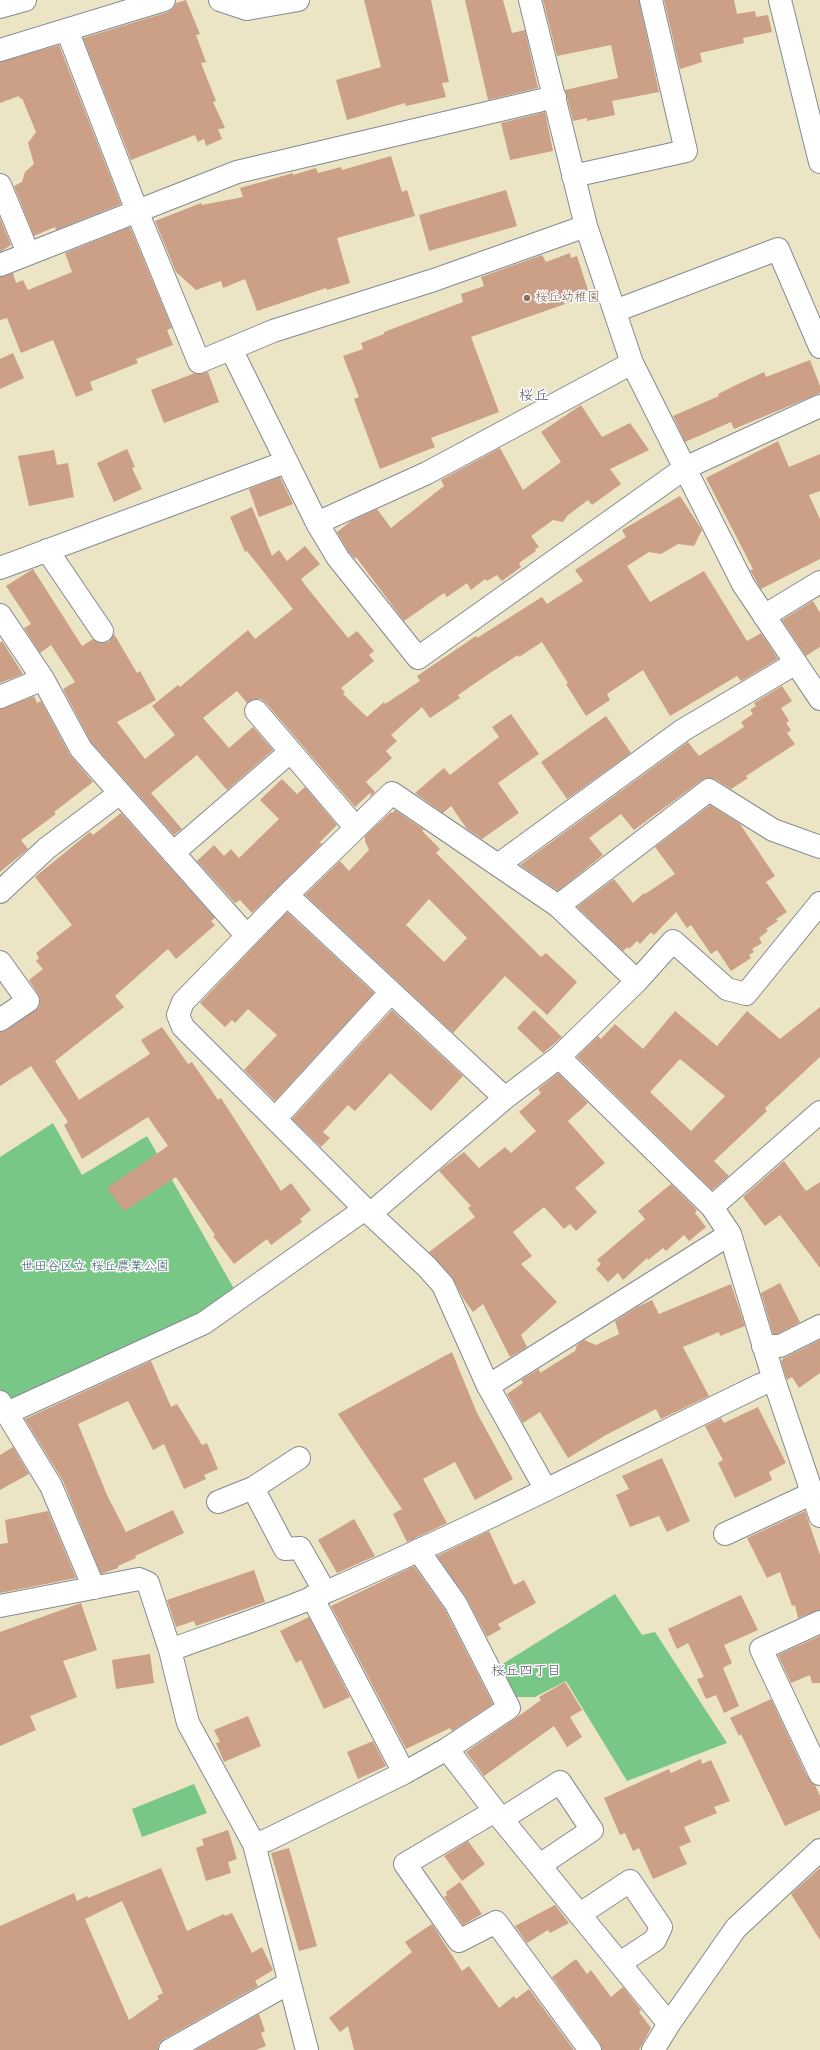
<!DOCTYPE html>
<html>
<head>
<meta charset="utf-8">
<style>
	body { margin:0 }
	canvas { display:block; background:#ebe5c5 }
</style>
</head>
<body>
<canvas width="820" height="2050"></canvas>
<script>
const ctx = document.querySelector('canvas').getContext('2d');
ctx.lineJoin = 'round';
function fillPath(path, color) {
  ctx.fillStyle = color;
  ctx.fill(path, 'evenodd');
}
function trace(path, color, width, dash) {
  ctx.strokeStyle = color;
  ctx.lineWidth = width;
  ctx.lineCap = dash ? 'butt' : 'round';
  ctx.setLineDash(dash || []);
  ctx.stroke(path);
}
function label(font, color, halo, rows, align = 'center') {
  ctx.font = font + ' "Architects Daughter","Klee One",sans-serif';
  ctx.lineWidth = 3;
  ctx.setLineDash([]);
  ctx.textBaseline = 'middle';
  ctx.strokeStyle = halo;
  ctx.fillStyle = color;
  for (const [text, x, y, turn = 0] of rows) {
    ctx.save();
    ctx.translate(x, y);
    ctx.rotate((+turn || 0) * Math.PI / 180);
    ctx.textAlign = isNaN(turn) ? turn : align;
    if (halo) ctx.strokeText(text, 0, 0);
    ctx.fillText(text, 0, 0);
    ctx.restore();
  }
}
fillPath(new Path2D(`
	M53,1123L82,1175L147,1136L237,1294L9,1408L0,1393V1157Z
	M615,1594L642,1635L655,1632L727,1743L627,1781L566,1681L535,1697H512L496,1668Z
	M194,1784L207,1813L142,1837L132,1809Z`), '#79c787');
fillPath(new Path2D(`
	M186,0L200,34L196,35L206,62L201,63L216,101L213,102L225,128L218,129L222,139L206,146L204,139L198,142L195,135L131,160L83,38L168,12L173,9L176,3Z
	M364,0H431L449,82L442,83L446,97L406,106L405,103L347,120L336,80L381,67Z
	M465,0H503L512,33L525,30L538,88L488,100Z
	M543,0H639L659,92L612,101L615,115L587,121V118L573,121L565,90L618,78L611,45L557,56Z
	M664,0H734L737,14L755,11L756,17L768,15L772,32L743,38L744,43L700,53L702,62L680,69Z
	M59,45L121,204L56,230L55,227L34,236L14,186L22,182L25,172L34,164L28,143L36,132L22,98L20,99L19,96L0,103V62Z
	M545,112L553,151L510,160L501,123Z
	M391,156L402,192L407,190L415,216L337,238L350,283L327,290L326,288L257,311L245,279L223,288L221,281L196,290L176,272L155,221L201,203L202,205L243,197L240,188L293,173V175L316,168L318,173L341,167L342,170Z
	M506,190L517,226L429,251L419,215Z
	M0,218L11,245L0,252Z
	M130,227L172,328L167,330L173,345L136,359L138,363L90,382L93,390L76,397L53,340L21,353L7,318L0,320V277L13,273L16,283L23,280L28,290L72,272L65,253Z
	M570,253L571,258L577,256L588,290L583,292L585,297L471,337L499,412L431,438L435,447L380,469L354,399L359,397L343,356L363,349L361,343L384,334V332L463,302L461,294L484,286L481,277L542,255L546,262Z
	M13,353L24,378L0,389V359Z
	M810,360L820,386V393L734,429L731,422L685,442L673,416L719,396L718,394L736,385L764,372L766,377Z
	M208,372L219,402L164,423L151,390L195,373Z
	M581,405L602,437L630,423L649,450L610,469L621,484L592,505L588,500L567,516L563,522L553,520L531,536L539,547L535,549L536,551L519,563L521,567L502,581L497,575L487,581L485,579L471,590L467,583L447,597L444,593L404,621L356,557L355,559L348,551L337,532L351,521L377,509L391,528L444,486L441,480L500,448L523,490L561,462L541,432Z
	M778,441L789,467L820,454V491L809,495L820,519V559L761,589L750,570L753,569L706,478Z
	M127,449L135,467L132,468L142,489L114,502L97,463Z
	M54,450L57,465L68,463L74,497L29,506L18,456Z
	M280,477L293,504L259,517L249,489Z
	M680,496L702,530L694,546L678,544L661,554L649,552L627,566L650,602L704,571L747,641L761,633L778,659L741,681L737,676L670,716L643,670L607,694L610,700L586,716L566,684L568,683L542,642L519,657L518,655L490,673L458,695L460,698L430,718L422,707L391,735L397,741L386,751L392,758L366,782L375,792L370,797L371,792L355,807L266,703L261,699H254L247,703L237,691L203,718L229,748L253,727L273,750L227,790L197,755L151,793L182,829L174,835L91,742L63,689L75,682L51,645L40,653L24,628L31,624L6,586L33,569L82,646L93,639L103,643L109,642L114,634L137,673L140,671L156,700L117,722L145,759L175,735L152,706L178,685L180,687L248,630L255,639L293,609L247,551L245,552L230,517L252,507L272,556L279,550L287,561L305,546L320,564L301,579L305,585L348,638L357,631L374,651L369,655L374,661L341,688L345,692L343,694L367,717L384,702L385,704L420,681L417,676L476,636L477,638L542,597L547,604L583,581L575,570L626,537L622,530Z
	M813,601L820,613V647L806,656L782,620Z
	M2,641L23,674L0,683V643Z
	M782,686L792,701L781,708L789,721L786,723L791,730L787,733L795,744L746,776L748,778L731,789L715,779L708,778L702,780L634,830L621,814L589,838L603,855L558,891L520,865L688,742L699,756L744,727L741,722L753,714L750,710L756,706L754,703Z
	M34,696L37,703L41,701L70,755L93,782L54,812L56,814L21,840L28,849L0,872V709Z
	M511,714L539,754L498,783L519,813L482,839L467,829L451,806L443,813L415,793L444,768L450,775L499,737L492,727Z
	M606,716L631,753L567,799L541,762Z
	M282,779L297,794L305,787L337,825L320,842L322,844L252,913L240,900L235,903L197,861L214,845L224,856L231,849L239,858L279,819L260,800Z
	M710,805L740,824L775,876L766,882L787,912L776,919L778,921L766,929L768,931L759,938L762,943L752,949L754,952L749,955L751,958L731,971L717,950L711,954L691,925L687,928L676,912L654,935L651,932L640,944L637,941L629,949L628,947L623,951L577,907L614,879L633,903L644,893L645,894L675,874L655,847Z
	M395,810L424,830L422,831L440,849L436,853L541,957L546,953L577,982L547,1015L505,976L453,1033L305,895L340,861L349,871L369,850L365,841V836L391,812L392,813ZM429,899L467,938L444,962L406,925Z
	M121,813L215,918L211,921L215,925L176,959L168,949L115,996L124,1007L55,1061L79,1100L150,1054L141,1040L162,1027L188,1064L192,1062L218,1100L221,1098L281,1191L291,1183L311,1210L300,1219L302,1222L271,1245L267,1239L234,1264L213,1236L215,1235L176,1177L124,1211L107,1188L168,1146L148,1117L82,1159L64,1125L68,1122L31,1066L0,1086V1032L7,1030L39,1007L40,1000L38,994L29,980L43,969L36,961L39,958L36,953L72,925L35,877L90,832L93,835Z
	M287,912L374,993L275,1101L244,1070L277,1035L248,1009L235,1023L232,1020L225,1027L200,1003Z
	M820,1007V1057L765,1108L767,1111L714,1161L729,1176L712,1190L577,1057L598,1036L601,1039L615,1024L643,1049L675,1011L717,1046L747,1011L780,1039ZM680,1059L725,1096L691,1131L650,1092Z
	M392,1010L463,1076L431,1111L390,1073L355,1111L348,1105L323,1132L330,1138L321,1147L292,1119Z
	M534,1010L562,1037L543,1053L517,1028Z
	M558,1073L588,1103L568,1121L605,1163L575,1188L597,1212L576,1231L570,1224L564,1229L544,1207L513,1232L532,1256L521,1264L557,1302L521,1335L527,1347L510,1357L483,1304L473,1312L463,1298L452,1277L429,1252L475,1217L468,1208L471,1206L439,1171L464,1152L479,1168L505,1147L511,1153L536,1131L519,1112L541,1093L538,1089Z
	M784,1161L806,1191L820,1182V1268L780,1215L765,1226L743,1197Z
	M671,1184L697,1210L695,1213L706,1227L689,1241L684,1235L666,1251L663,1248L648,1260L647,1258L623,1280L618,1273L608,1282L596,1269L601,1264L597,1260L645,1219L638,1211Z
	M780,1283L800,1322L777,1334H773L761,1293Z
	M731,1284L745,1326L720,1336L719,1332L683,1347L709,1396L694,1403L661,1419L656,1409L606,1435L568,1458L540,1412L523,1423L507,1394L523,1383L521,1380L539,1369L540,1373L575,1351L577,1345L584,1340L596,1345L619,1334L615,1321L637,1307L652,1300L659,1314Z
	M820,1340V1373L799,1388L792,1377L787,1380L781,1361L784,1358Z
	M452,1352L477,1413L513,1479L475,1500L455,1462L423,1479L447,1523L407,1542L393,1514L402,1509L338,1414Z
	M151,1361L171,1407L177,1404L202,1445L207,1443L218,1469L204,1475L206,1479L184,1489L164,1444L153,1450L128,1401L78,1424L107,1495L126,1532L173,1510L184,1533L135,1556L136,1558L118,1566V1568L101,1574L63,1481L25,1419Z
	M758,1407L786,1463L769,1472L772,1480L735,1498L718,1463L723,1460L705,1426L721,1418L724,1423Z
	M13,1447L29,1474L0,1490V1455Z
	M662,1458L690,1521L667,1532L659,1516L630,1527L616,1495L629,1489L622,1476Z
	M48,1511L76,1578L0,1593V1544L8,1543L5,1520Z
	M805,1511L820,1555V1610L798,1618L795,1605L792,1606L780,1572L767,1578L747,1538Z
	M354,1519L375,1556L337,1573L318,1540Z
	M489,1531L514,1585L524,1580L536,1603L498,1624L501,1629L487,1637L466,1597L437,1556Z
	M414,1566L445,1610L493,1704L452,1731L450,1728L406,1749L331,1606Z
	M254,1570L265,1602L196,1626L194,1621L176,1627L167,1600Z
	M741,1595L758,1630L724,1645L732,1663L723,1668L739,1706L724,1713L716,1695L706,1699L697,1679L704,1677L688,1643L677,1649L668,1629Z
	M81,1603L97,1650L63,1661L77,1697L30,1716L36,1730L0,1746V1632Z
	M309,1617L350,1697L324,1709L301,1660L296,1663L280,1631Z
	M820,1636V1683H812L810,1675L791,1683L778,1655Z
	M150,1654L154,1683L116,1689L112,1660Z
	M565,1682L582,1710L570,1717L582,1737L567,1747L554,1726L484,1776L466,1752L516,1718L541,1700L539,1697Z
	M771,1699L807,1776L815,1785L820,1796V1810L785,1826L741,1734L739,1736L730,1718Z
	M248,1716L261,1746L224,1762L216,1743L220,1742L214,1730Z
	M373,1741L386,1766L358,1779L347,1752Z
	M701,1759L702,1764L711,1760L730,1801L714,1807L717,1813L684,1827L691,1842L679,1847L687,1864L653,1879L639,1848L633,1851L625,1833L620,1835L604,1798L669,1769L671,1773Z
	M228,1830L237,1859L228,1862L231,1873L206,1881L196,1848L204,1845L202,1839Z
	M468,1841L485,1864L462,1881L444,1856Z
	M289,1848L317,1946L299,1951L271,1853Z
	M161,1868L187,1931L224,1914L225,1916L232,1913L252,1953L262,1947L273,1970L255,1981L258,1986L164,2039L159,2044L158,2050H0V1926L74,1893L77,1901L87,1896L88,1898ZM122,1901L163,1993L157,1996L159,1999L129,2020L85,1919Z
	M820,1868V1940L791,1894Z
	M460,1882L482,1914L463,1925L444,1897L447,1895L446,1892Z
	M555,1905L569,1923L550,1933L548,1930L527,1943L515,1926Z
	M432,1924L462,1971L469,1966L499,2008L514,1996L516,1999L529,1989L574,2050H354L348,2026L340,2032L329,2018L412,1952L405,1942Z
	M576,1959L587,1974L591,1970L611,1997L623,1987L641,2010L639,2012L651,2028L639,2050H602L600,2043L552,1977Z
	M259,2014L265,2031L261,2033L266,2046L256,2050H195Z`), '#cc9f87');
const minor = new Path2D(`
	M220,0L247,9L298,0
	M530,0L586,226L632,363L743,584L820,699
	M780,0L820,162
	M0,7L25,0
	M67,30L137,211L199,362L273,331L434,280L586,226
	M0,50L164,0
	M573,176L686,151L651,0
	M0,185L28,253
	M0,265L237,172L555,97
	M615,311L778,249L820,347
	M231,349L317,523L338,558L418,658L685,468L820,406
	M317,523L427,473L632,363
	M47,550L102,631
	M0,568L286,462
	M0,615L43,679L81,749L247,936
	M764,616L820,582
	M0,697L43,679
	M256,711L356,828
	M173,853L290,752
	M498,865L683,730L796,663
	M0,892L47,848L120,793
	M287,895L505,1098
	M558,906L709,790L773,830L820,847
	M0,962L28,1001L0,1020
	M559,1057L712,1207L730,1234L774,1380L820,1516
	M275,1119L391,992
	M712,1207L820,1112
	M370,1214L505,1098L559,1057L637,981L673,941L727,989L746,994L820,903
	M763,1346H780L820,1326
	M488,1386L730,1234
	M0,1402L51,1486L94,1588
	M7,1413L204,1323L365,1209
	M253,1488L285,1549L300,1548L325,1592
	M545,1488L488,1386L443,1285L427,1267L365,1209L183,1027L178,1015L183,1002L287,895L392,793L558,906L637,981
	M218,1502L253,1488L299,1458
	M725,1534L813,1493
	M312,1597L404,1773
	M0,1606L139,1579L148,1583L170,1650L188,1723L254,1844L307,2050
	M820,1622L761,1649L820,1774
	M170,1650C222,1631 275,1614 326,1592C473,1528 616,1455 760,1385L774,1380
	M447,1749L495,1811L669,2024
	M495,1811L405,1864L459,1941L496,1922L590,2050
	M502,1819L560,1782L592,1830L540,1865
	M254,1844L267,1840L404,1773L447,1749L509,1708L456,1604L418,1550
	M580,1914L630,1881L661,1927L655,1940L620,1963
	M170,2050L289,1983
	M653,2050L669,2024L736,1928L820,1850`);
trace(minor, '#838a92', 24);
trace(minor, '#fff', 22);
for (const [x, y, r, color] of [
	[527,298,4,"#8d6e63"]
]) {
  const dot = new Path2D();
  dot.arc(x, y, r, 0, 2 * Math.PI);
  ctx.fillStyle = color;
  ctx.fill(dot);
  trace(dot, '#fff', 1.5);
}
label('13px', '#785e54', '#fff', [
	["桜丘幼稚園",535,298]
], 'left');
label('13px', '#375d6a', '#fff', [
	["世田谷区立 桜丘農業公園",95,1267]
]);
label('14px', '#59566c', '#fff', [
	["桜丘四丁目",526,1672]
]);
label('15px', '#59566c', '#fff', [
	["桜丘",534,397]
]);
</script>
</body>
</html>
